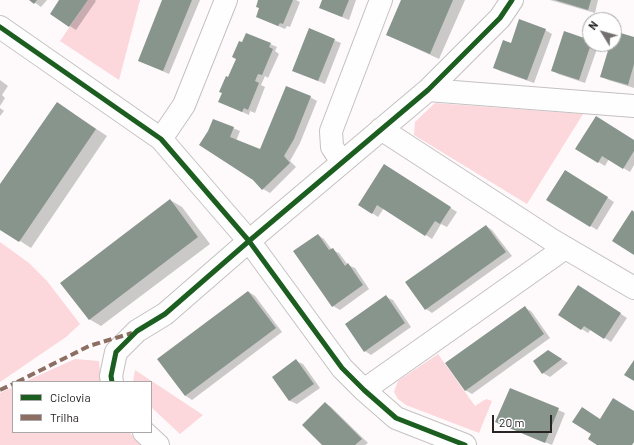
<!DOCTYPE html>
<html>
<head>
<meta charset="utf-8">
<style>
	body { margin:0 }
	#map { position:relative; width:634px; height:445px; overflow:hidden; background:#fefafb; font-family:Barlow,sans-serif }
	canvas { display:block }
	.legend { position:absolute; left:12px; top:381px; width:140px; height:52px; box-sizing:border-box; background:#fff; border:1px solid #a9a7a7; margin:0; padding:5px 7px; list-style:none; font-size:12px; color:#282424 }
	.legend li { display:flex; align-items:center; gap:8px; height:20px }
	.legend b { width:20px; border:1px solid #a9a7a7 }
	.north { position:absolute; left:582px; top:12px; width:40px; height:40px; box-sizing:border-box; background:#fff; border:1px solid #a9a7a7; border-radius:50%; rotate:307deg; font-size:11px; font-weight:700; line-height:16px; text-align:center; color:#282424 }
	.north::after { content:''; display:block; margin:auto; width:14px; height:18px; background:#736f6f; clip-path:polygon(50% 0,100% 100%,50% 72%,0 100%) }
	.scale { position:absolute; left:492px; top:415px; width:60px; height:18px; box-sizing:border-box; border:2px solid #282424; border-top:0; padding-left:5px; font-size:12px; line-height:14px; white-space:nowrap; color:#282424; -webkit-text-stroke:3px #fff; paint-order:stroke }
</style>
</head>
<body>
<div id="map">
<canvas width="634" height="445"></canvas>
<ul class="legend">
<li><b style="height:5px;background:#1b5e20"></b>Ciclovia</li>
<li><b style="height:5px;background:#8d6e63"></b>Trilha</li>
</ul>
<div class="north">N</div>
<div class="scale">20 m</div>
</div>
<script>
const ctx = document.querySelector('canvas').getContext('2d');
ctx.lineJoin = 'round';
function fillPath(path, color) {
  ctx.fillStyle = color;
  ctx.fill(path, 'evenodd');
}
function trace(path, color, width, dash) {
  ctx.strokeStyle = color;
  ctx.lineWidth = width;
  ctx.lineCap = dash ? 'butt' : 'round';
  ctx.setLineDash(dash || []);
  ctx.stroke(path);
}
fillPath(new Path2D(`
	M88,0H140L119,80L60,41Z
	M435,103L583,114L527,204L414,135L415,122Z
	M0,242L29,263L47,281L80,324L66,337L0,382Z
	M438,354L475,406L486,399L492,401L479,433L406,405L398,399L394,392L398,381Z
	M75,359L99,361L101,382H24Z
	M135,370L203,415L180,434L151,407V382H133Z
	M13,387V432H129L142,445H0V393Z`), '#fcd7dc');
fillPath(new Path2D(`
	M31,0H47L41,7Z
	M60,0H95L96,1L76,30L51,14Z
	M163,0H200L169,74L139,61Z
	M259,0H296L300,2L290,27L287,26L285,29L257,17L260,8Z
	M323,0H356L349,20L327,11Z
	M402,0H465L439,59L387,35Z
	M550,0H598L595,13Z
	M310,30L341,43L325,84L293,70Z
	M545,30L552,34L534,83L500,71L494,67L511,44Z
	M614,35L634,38V88L608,80L601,76L611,44H614Z
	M270,44L277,47L275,51L279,54L268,78L265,76L261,85L265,87L255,113L250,111L249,115L220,102L229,78Z
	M590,44H595L598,46L585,83L558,74L552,70Z
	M0,80L8,86L2,95L5,98L0,106Z
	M310,97L317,101L300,143L290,161L296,167L270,193L263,189L209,131L213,120L240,131L236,141L261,151Z
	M57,103L107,136L31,248L0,228V186Z
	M0,108L4,111L0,116Z
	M634,141V165L630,172L609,159L605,166L577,149Z
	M391,169L457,212L447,227L441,224L432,239L384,208L378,217L372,213Z
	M572,175L614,202L597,230L548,199Z
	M170,200L182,207L210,244L101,326L89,319Z
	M486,226L492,230L512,256L432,313L426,309Z
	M318,235L324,239L332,250L339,253L348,265L355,268L369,289L340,310L333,306Z
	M585,290L627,318L611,342L591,329L588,333L560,315Z
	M249,292L255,296L282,332L192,400L186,396L159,360Z
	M386,297L393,300L411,327L371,355L365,351Z
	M525,308L531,311L550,338L472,394L465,390Z
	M548,351L568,363L550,377L543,373Z
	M296,361L303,364L320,388L297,404L290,401L273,377Z
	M510,389L565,413L552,445L503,425Z
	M325,403L331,407L368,443L365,445H324Z`), '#0003');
fillPath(new Path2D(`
	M29,0H37L34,4Z
	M59,0H88L69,27L50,14Z
	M162,0H192L163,71L138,61Z
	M258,0H293L283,24L280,23L278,26L256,17L259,8L256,7Z
	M322,0H349L342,17L319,8Z
	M401,0H453L430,54L386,35Z
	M555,0H591L588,10Z
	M519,19L546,29L527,80L493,68L503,40L511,43Z
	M309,28L335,39L318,81L292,71Z
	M564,31L590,40L591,44L579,80L551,71Z
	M614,31L634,37V64L628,85L600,77L610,44H614Z
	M246,33L271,43L269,47L273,49L262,75L258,74L255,81L259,83L248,110L244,108L242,112L218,102L222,93L219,92L226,76L228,77L236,59L232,57L239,41L242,42Z
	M286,86L311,96L294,139L284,156L290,163L262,190L253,180L199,145L208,131L213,119L234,127L230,137L260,149Z
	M57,102L96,129L19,242L0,230V184Z
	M596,116L634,140V151L623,169L602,156L598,163L575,149Z
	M384,164L451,207L440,224L435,221L425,236L377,205L372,214L358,205Z
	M565,170L608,197L590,227L546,200Z
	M170,199L198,237L89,320L60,283Z
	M632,210L634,212V255L612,241Z
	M486,225L506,252L425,310L405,282Z
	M318,234L329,250L333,248L345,266L348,263L363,285L332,307L293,251Z
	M578,285L621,313L604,339L584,326L581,330L558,315Z
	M248,291L276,328L185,396L157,359Z
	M386,295L405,323L364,352L345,324Z
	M525,306L544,334L465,391L445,363Z
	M548,350L562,359L542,374L533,361Z
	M296,359L314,384L289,401L272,377Z
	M634,360V381L624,375Z
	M510,388L559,408L545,443L495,422Z
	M613,398L634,411V442L632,445H597L588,439L591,434L572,422L582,407L600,419Z
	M325,402L362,439L355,445H322L302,425Z`), '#88958d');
const minor = new Path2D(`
	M0,27L161,139L249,241L342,368L364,390L396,418L465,445
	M428,90L634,106
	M381,129L552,240L634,288
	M161,139L184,105L226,0
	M342,162L332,147L331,131L381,0
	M112,382L111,376L116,352L137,331L165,314L249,241L428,90L500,18L512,0
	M364,390L565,248
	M144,432L158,445`);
trace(minor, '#c5c1c2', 24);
trace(minor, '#fffefe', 22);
trace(new Path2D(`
	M17,382L89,346L132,333
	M0,390L13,384`), '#8d6e63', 4, [8, 4]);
trace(new Path2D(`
	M0,27L161,139L249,241L342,368L364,390L396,418L465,445
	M112,382L111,376L116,352L137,331L165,314L249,241L428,90L500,18L512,0`), '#1b5e20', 5);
</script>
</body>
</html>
